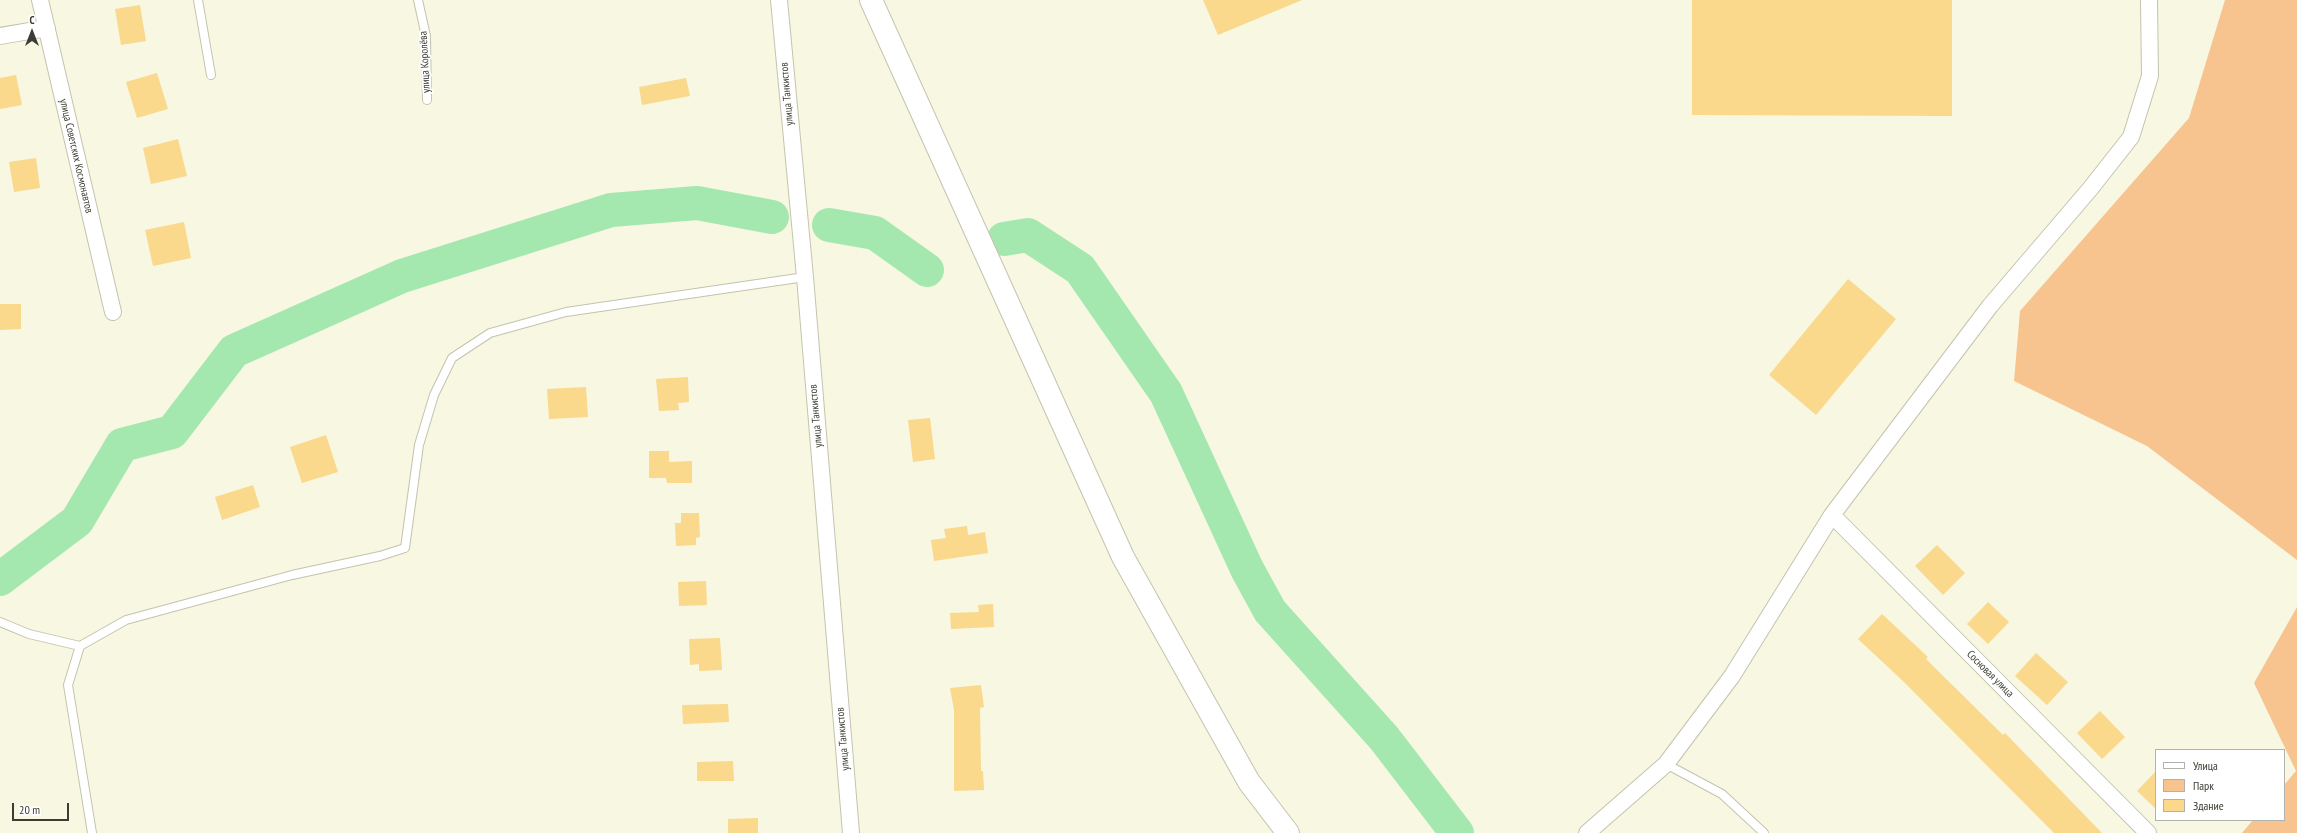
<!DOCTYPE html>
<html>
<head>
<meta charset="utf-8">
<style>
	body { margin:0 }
	#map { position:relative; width:2297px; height:833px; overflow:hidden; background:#f7f7e2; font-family:"PT Sans Narrow",sans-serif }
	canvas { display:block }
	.legend { position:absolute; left:2155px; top:749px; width:130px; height:72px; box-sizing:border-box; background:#fff; border:1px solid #b1b1ae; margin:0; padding:5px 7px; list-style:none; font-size:12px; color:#3c3c34 }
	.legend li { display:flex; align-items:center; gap:8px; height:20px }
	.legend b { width:20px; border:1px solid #b1b1ae }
	.north { position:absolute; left:12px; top:12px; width:40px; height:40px; -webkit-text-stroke:3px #fff; paint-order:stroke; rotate:0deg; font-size:11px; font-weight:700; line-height:16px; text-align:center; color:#3c3c34 }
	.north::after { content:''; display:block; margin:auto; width:14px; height:18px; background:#3c3c34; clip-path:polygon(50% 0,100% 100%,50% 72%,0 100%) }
	.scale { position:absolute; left:12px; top:803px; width:57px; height:18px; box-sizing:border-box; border:2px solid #3c3c34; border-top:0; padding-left:5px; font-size:12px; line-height:14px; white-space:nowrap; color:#3c3c34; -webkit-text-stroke:3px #fff; paint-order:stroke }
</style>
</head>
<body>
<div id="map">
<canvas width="2297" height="833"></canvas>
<ul class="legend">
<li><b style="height:5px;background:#fff"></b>Улица</li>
<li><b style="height:11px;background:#f7c38f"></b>Парк</li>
<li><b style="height:11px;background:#fad88c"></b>Здание</li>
</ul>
<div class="north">С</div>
<div class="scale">20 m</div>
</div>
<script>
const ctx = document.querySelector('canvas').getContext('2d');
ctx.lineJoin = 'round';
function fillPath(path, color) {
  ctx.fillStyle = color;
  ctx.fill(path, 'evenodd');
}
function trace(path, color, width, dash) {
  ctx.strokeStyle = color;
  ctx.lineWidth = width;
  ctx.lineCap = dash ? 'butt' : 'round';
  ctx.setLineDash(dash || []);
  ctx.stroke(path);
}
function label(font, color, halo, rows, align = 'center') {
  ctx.font = font + ' "PT Sans Narrow",sans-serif';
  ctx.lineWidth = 3.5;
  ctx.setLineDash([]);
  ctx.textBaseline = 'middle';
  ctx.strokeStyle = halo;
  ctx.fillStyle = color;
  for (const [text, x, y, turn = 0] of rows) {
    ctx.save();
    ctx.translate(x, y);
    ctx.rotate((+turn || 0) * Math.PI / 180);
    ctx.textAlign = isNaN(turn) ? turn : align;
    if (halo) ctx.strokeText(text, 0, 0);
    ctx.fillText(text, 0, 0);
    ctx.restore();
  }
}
fillPath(new Path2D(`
	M2225,0H2297V560L2147,446L2014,381L2020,311L2189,118Z
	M2297,607V833H2242L2253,820H2284V785L2296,771L2254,683Z`), '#f7c38f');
trace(new Path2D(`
	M829,225L875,233L927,270
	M1004,239L1028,235L1080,269L1166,393L1247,569L1270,611L1384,738L1457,833
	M0,579L77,521L122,445L172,432L234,351L402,276L611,210L697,203L772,217`), '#a5e8af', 34);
fillPath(new Path2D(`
	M1203,0H1302L1218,35Z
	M1692,0H1952V116L1692,115Z
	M140,5L146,41L121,45L115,9Z
	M157,73L168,109L137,118L126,82Z
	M16,75L22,105L0,109V78Z
	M686,78L690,96L642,105L639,87Z
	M178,139L187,176L151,184L143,148Z
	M36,158L40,188L14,192L9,162Z
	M184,222L191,258L153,266L145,230Z
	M1848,279L1896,319L1816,415L1769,375Z
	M0,304H21V329L0,330Z
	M688,377L689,402L678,403L679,410L659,411L656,379Z
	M586,387L588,417L549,419L547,389Z
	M930,418L935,459L913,462L908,420Z
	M326,435L338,472L302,483L290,447Z
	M649,451H669V462L692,461V483H667L666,478H649Z
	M253,485L260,507L222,520L215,497Z
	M681,513H699L700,537L696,538V545L676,546L675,523H681Z
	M967,526L968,535L985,532L988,553L934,561L931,540L946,538L944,529Z
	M1937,545L1965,573L1943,595L1915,566Z
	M706,581L707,605L679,606L678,582Z
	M1988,602L2009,622L1988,644L1967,624Z
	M993,604L994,627L951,629L950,613L979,612L978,605Z
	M1882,614L1928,657L1926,659L2003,735L2005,733L2102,833H2054L1904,682L1858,639Z
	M720,638L722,670L699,671V664L690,665L689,639Z
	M2036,653L2068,682L2047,705L2015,676Z
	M981,685L984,707L980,708L981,771H983L984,790L954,791V710L950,688Z
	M728,704L729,722L683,724L682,705Z
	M2100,711L2125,737L2102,759L2077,733Z
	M733,761L734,781H697V762Z
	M2156,771V809L2137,791Z
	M758,818V833H728V819Z`), '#fad88c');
const service = new Path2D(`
	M198,0L211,75
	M418,0L426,36L427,100
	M0,622L29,634L80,646
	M1666,764L1722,794L1764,833
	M92,833L68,685L80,646L126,620L292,575L380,556L405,548L419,445L434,395L452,358L490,333L566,312L805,277`);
const minor = new Path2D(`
	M40,0L113,312
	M779,0L805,277L851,833
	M0,36L47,28
	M1832,515L2148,833
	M1587,833L1666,764L1732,676L1832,515L1990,306L2090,189L2131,137L2150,76L2149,0`);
const secondary = new Path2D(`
	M871,0L1123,557L1249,782L1288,833`);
trace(service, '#c3c3af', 10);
trace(minor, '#c3c3af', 18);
trace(secondary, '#c3c3af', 24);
trace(service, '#fff', 8);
trace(minor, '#fff', 16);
trace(secondary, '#fff', 22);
label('11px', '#3c3c34', '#fff', [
	["улица Королёва",425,62,-93],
	["улица Танкистов",787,94,-95],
	["улица Советских Космонавтов",76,156,77],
	["улица Танкистов",816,416,-95],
	["Сосновая улица",1990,674,45],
	["улица Танкистов",843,739,-95]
]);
</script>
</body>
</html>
